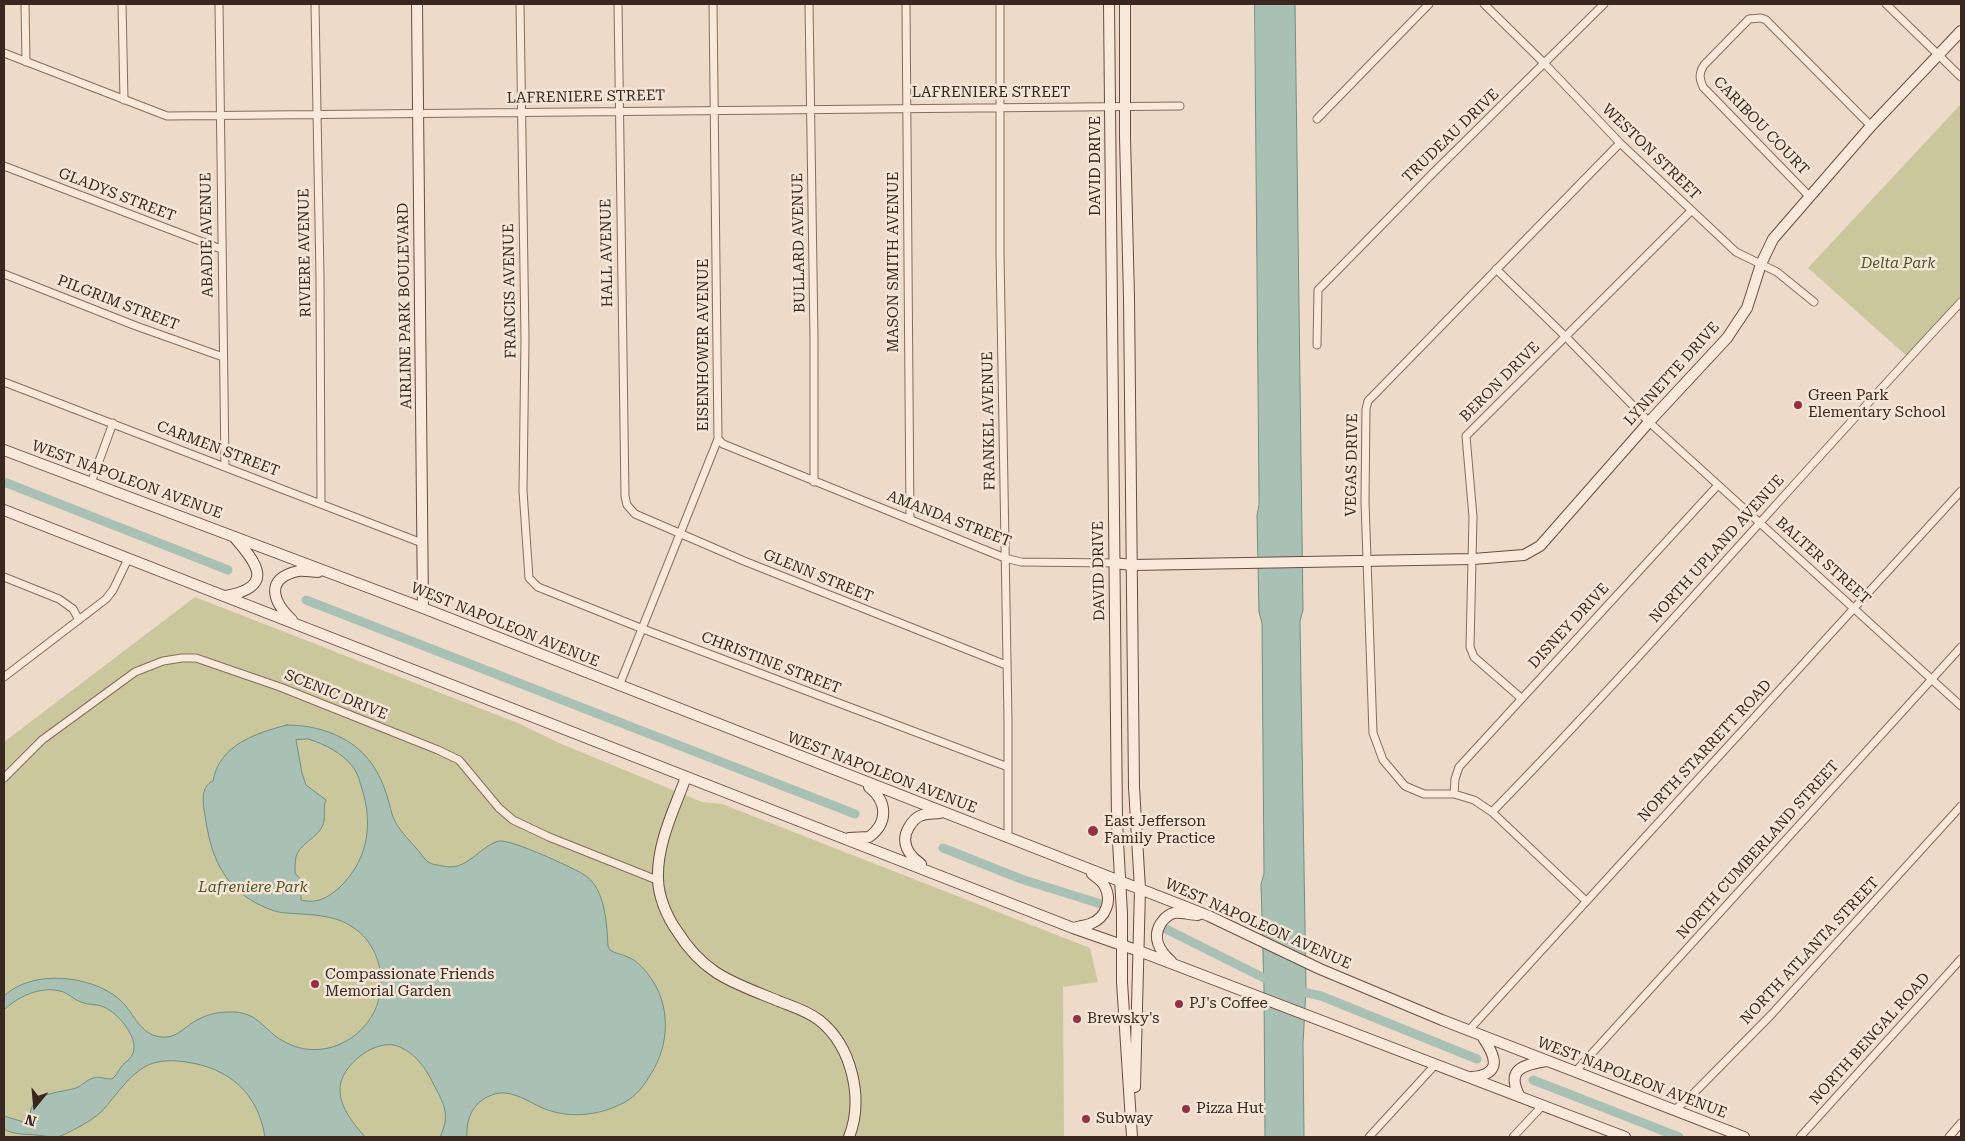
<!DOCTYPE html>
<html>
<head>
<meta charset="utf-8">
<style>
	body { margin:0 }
	#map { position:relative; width:1965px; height:1141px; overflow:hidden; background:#eddac8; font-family:"Roboto Serif",serif }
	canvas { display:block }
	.frame { position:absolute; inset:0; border:5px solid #392720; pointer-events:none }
	.north { position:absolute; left:10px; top:1081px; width:50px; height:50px; -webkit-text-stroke:4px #f4e6d7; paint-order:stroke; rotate:197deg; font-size:14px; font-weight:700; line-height:20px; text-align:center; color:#392720 }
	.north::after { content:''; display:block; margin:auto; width:18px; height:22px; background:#392720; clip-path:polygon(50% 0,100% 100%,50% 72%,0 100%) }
</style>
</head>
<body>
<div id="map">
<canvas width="1965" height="1141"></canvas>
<div class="frame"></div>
<div class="north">N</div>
</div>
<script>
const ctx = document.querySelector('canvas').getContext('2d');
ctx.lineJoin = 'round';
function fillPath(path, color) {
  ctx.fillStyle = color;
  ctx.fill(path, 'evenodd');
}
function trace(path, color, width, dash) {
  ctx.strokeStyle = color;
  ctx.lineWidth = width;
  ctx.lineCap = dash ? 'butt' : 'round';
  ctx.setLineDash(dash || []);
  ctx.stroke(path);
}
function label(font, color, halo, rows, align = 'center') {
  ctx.font = font + ' "Roboto Serif",serif';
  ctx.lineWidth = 5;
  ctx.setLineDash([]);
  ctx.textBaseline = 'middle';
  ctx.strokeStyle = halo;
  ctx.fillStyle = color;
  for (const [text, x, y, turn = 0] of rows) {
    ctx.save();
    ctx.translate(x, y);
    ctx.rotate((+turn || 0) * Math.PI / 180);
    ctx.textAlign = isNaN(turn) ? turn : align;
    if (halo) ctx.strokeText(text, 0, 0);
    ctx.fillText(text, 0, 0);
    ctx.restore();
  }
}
fillPath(new Path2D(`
	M1961,104V298L1908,357L1808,268Z
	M195,597L520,724L559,743L702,802L722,804L1090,948L1098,982L1063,987L1064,1137H4V742Z`), '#cbc79c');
const water = new Path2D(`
	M1255,4H1295L1303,610L1300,621L1306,989L1303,1044L1304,1137H1265L1264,988L1261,884L1264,874L1262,623L1259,612L1257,515L1259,505Z
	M287,725C306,725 325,729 342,738C367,751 380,772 388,799C390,805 391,812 393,817C398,829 408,839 416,848C420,852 424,859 428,862C433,865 438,865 443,866C467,872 478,847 499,841C511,839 571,867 583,874C588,877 593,882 596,887C606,904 607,928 608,946L610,950C616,954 622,954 628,957C636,960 643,968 648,974C672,1005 670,1046 649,1077C642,1089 632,1100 619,1105C596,1116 569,1118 545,1109C530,1103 512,1089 495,1094C474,1100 466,1117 467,1137H440C450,1116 445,1106 435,1087C427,1071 418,1055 400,1047C377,1036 339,1066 340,1090C340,1108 354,1124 365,1137H265C258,1093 229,1068 186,1062C173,1060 160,1060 148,1065C128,1075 117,1095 102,1111C95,1118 86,1123 77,1128C71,1131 63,1136 56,1137C50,1137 43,1136 37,1135C25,1134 14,1135 4,1129V1116L27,1123C31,1118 29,1111 33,1105C40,1092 64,1092 76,1088C82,1086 86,1080 93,1078C99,1076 106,1079 112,1079C117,1075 118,1071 121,1067C126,1061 134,1057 134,1048C135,1034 118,1014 106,1008C99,1004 91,1005 84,1003C75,1001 69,993 60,991C40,986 17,997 4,1010V996C32,969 91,975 119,999C132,1010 139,1032 156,1036C176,1041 182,1028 197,1020C208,1014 218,1012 230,1012C258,1011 263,1030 283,1041C326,1066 379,1033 381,985C382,963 372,940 354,928C335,914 310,915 287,913C277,913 266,908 258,904C222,886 210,853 205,815C203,803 200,787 213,781C219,745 256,733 287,725ZM308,739C325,744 342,753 353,767C359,775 360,784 363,792C373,828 367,861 339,888C327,898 317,904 301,900V893L305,884L295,873C295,868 295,861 296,857C299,844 317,838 322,827C327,817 322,809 326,800L306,785L302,773L296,740Z`);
fillPath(water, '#a9c1b5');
trace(water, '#6f8f81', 1);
trace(new Path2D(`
	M4,482L228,570
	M306,600L855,814
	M943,848L1021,879L1101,904
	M1164,928L1274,983
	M1295,990L1321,996L1477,1059
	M1533,1080L1679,1137`), '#a9c1b5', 9);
const street = new Path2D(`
	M25,4L26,62
	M122,4L124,100
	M219,4L225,467
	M315,4L320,277L321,503
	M520,4L525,339L523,491L529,578L538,587L643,629L1008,767
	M618,4L625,496L627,505L635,514L744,561L1006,665
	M809,4L814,338V482
	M906,4L910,520
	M1000,4V253L1008,719V838
	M1484,4L1545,64L1620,143L1736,252L1777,272L1814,302
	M1886,4L1961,77
	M4,53L167,116L1180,106
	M1317,119L1429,4
	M4,166L221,249
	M1809,196L1703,87C1699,78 1699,73 1704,65L1749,19L1761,18L1766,20L1871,126
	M1496,269L1566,337L1649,422L1961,706
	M4,274L136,326L223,357
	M1317,345L1318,290L1434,172L1604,4
	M4,382L422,543
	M718,439L723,444L1005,558L1021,562L1114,563
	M91,483L113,423
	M4,577L59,599L73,609L79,620
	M4,677L106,599L113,590L128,559
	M619,686L718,439L713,4
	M1521,698L1474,657L1470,647L1473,517L1466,436L1691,211
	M4,778L42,740L135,672L163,661L182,658H196L280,687L438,750L459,760L499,808L513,820L549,837L657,880
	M1454,794L1455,779L1459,767L1718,485
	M1492,812C1653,647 1803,471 1961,302
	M1586,901L1492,812L1474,800L1454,794H1424L1405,786L1383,760L1373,733L1365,501L1366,409L1368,401L1620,143
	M1469,1030L1961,491
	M1575,1072L1961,647
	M1674,1110L1686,1101L1771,1015L1961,806
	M1369,1137L1435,1065
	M1513,1137L1542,1106
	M1800,1137L1961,959
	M1949,1137L1961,1123`);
const secondary = new Path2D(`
	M417,4L423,608
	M1109,4L1117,823L1122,914V982L1132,1137
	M1125,4V137L1129,298L1134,787L1140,889L1135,1087
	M4,450L423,608L1140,889L1209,916L1320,969L1442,1020L1744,1137
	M4,510L1073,928L1139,951L1625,1137
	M1114,563L1132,565L1473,559L1524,555L1540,546L1649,422L1727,338L1747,308L1761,264L1773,239L1871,126L1961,31
	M225,596C275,587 258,564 234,537
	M292,620C273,602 264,579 298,571C304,570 312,572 318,572
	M686,777C674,810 657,843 658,878C658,896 667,917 677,931C705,976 735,983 781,1002C794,1007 807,1011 819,1020C852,1046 864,1099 849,1137
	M849,838L869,837C888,823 888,802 869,787
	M921,864C908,855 900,842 909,827C912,822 915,818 920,816C926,813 933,814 940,813
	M1074,928C1079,926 1085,926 1090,924C1106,918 1113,900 1104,885C1101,880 1096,877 1092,874
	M1171,961C1159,951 1152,937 1161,923C1164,919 1169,914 1174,913C1181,912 1191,915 1198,915
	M1472,1077C1504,1074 1495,1055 1482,1036
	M1520,1097C1505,1069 1523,1065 1546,1061`);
trace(street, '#886c5e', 9);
trace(secondary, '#6a4d41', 12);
trace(street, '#f8e9db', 7);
trace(secondary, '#f8e9db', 10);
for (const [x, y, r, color] of [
	[1798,405,5,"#953045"],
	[1093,831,6,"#953045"],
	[315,984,5,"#953045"],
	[1179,1004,5,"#953045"],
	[1077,1019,5,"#953045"],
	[1186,1109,5,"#953045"],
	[1086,1119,5,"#953045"]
]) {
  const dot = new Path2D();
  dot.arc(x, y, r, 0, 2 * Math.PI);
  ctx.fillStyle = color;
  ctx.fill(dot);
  trace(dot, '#f4e6d7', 2);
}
label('15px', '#392720', '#f4e6d7', [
	["LAFRENIERE STREET",991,93],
	["LAFRENIERE STREET",586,97,-1],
	["CARIBOU COURT",1761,126,46],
	["TRUDEAU DRIVE",1451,136,-44],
	["WESTON STREET",1651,152,44],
	["DAVID DRIVE",1096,166,-90],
	["GLADYS STREET",117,195,21],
	["ABADIE AVENUE",207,235,-91],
	["BULLARD AVENUE",799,243,-91],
	["RIVIERE AVENUE",305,253,-91],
	["HALL AVENUE",607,253,-91],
	["MASON SMITH AVENUE",894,262,-90],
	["FRANCIS AVENUE",510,291,-91],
	["PILGRIM STREET",118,303,21],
	["AIRLINE PARK BOULEVARD",405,306,-91],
	["EISENHOWER AVENUE",704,345,-90],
	["LYNNETTE DRIVE",1672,374,-48],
	["BERON DRIVE",1500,382,-45],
	["FRANKEL AVENUE",989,421,-91],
	["CARMEN STREET",218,449,21],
	["VEGAS DRIVE",1352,465,-89],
	["WEST NAPOLEON AVENUE",127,480,20],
	["AMANDA STREET",949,519,21],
	["NORTH UPLAND AVENUE",1717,549,-48],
	["BALTER STREET",1823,561,42],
	["DAVID DRIVE",1099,571,-91],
	["GLENN STREET",818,576,22],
	["WEST NAPOLEON AVENUE",505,625,22],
	["DISNEY DRIVE",1569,626,-47],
	["CHRISTINE STREET",771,663,21],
	["SCENIC DRIVE",336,695,22],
	["NORTH STARRETT ROAD",1705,751,-47],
	["WEST NAPOLEON AVENUE",882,773,21],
	["NORTH CUMBERLAND STREET",1758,850,-48],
	["WEST NAPOLEON AVENUE",1258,924,24],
	["NORTH ATLANTA STREET",1810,951,-47],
	["NORTH BENGAL ROAD",1870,1039,-48],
	["WEST NAPOLEON AVENUE",1632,1078,21]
]);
label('italic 15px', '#525528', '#f4e6d7', [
	["Delta Park",1898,264],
	["Lafreniere Park",253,888]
]);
label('15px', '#392720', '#f4e6d7', [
	["Green Park",1808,396],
	["Elementary School",1808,413],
	["East Jefferson",1104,822],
	["Family Practice",1104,839],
	["Compassionate Friends",325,975],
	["Memorial Garden",325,992],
	["PJ's Coffee",1189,1004],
	["Brewsky's",1087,1019],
	["Pizza Hut",1196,1109],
	["Subway",1096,1119]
], 'left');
</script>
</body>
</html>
